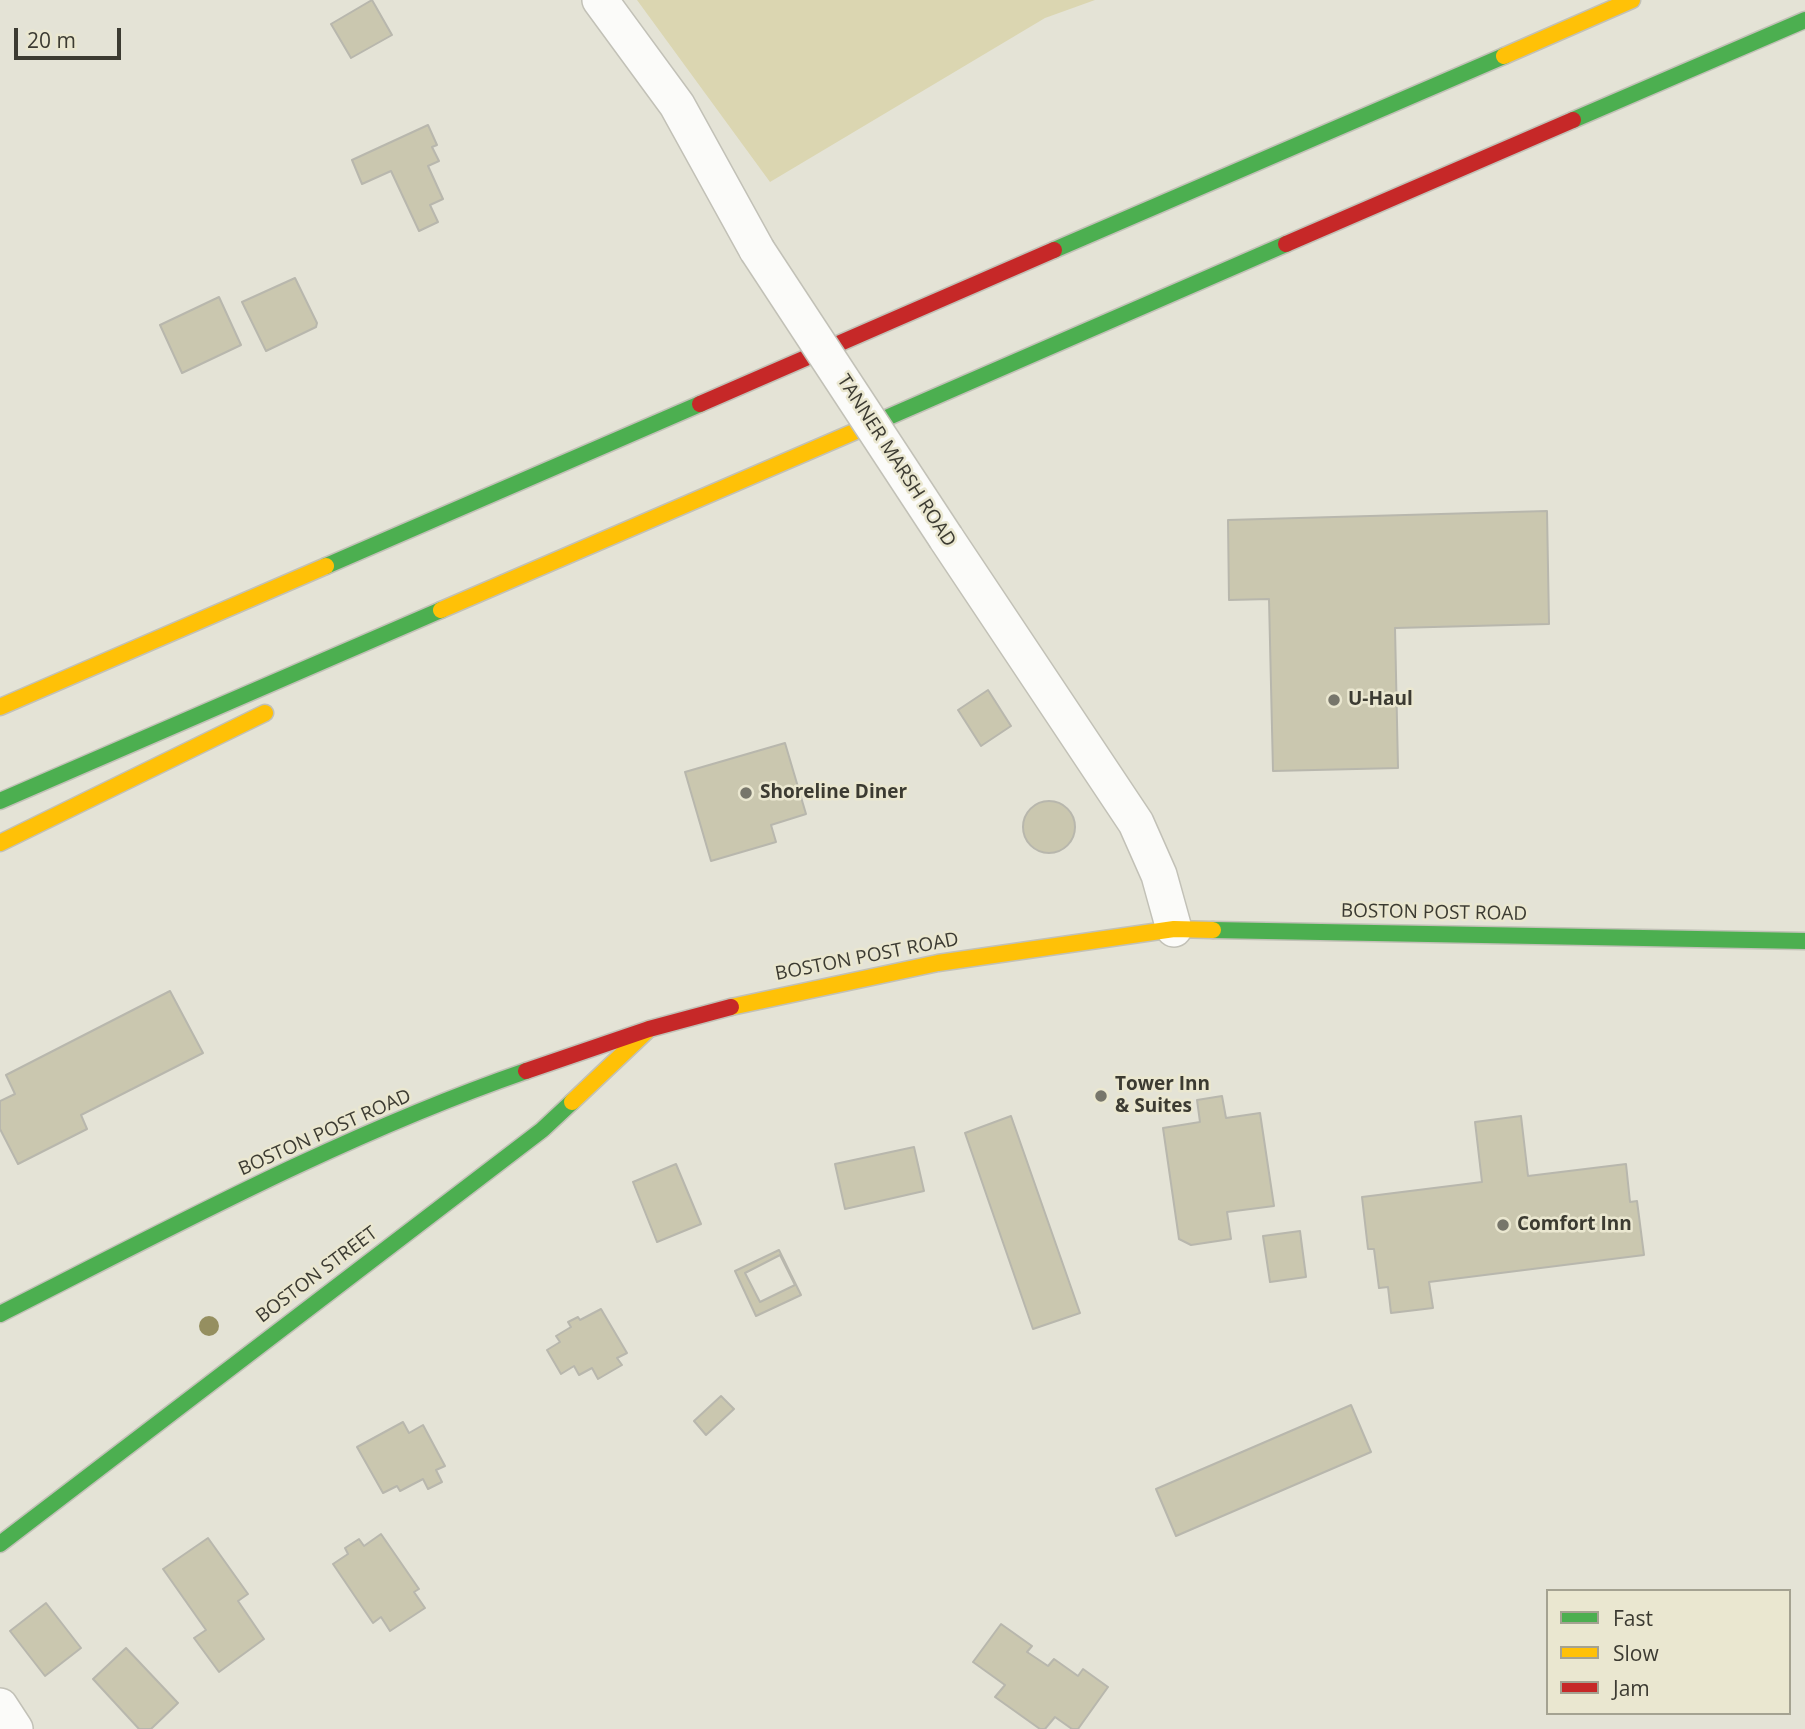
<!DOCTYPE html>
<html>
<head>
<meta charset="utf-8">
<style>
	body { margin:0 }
	#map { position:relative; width:1805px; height:1729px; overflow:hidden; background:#e4e3d6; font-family:"Open Sans",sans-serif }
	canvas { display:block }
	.legend { position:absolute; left:1546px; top:1589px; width:245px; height:126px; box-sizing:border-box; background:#eae7d0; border:2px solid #a4a291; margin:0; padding:9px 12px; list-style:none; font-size:21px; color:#3c3b32 }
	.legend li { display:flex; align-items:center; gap:14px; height:35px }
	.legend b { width:35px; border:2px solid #a4a291 }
	.scale { position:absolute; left:14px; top:28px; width:107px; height:32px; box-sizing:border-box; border:4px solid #3c3b32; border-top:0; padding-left:9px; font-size:21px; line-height:24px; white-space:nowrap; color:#3c3b32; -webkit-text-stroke:5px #eae7d0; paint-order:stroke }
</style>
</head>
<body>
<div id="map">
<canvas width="1805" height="1729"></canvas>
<ul class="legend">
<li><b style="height:9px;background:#4caf50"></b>Fast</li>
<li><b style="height:9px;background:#ffc107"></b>Slow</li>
<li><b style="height:9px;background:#c62828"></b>Jam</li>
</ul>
<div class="scale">20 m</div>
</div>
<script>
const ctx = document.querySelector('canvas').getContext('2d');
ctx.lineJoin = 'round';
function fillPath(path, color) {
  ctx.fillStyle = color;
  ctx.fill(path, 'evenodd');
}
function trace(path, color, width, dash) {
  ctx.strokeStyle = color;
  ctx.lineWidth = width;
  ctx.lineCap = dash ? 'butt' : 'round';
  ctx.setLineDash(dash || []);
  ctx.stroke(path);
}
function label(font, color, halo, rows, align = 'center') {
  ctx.font = font + ' "Open Sans",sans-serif';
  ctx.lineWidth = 5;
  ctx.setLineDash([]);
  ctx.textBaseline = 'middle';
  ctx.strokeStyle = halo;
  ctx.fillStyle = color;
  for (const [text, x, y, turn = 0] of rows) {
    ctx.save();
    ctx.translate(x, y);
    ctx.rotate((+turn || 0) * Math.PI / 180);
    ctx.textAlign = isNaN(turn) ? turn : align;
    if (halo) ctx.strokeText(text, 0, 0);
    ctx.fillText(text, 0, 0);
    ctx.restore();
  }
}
fillPath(new Path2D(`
	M637,0H1095L1045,18L770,182Z`), '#dbd6b1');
const building = new Path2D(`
	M372,0L392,35L351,58L331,24Z
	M428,125L437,145L432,147L439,161L428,166L443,199L430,205L438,222L419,231L391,171L362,184L352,160Z
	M295,278L317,323L316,327L266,351L242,302Z
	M219,297L241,345L182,373L160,325Z
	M1547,511L1549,624L1395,628L1398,768L1273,771L1269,599L1229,600L1228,520Z
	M988,690L1011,726L981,746L958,710Z
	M785,743L806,814L771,825L776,842L711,861L685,772Z
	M1023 827a26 26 0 1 1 52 0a26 26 0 1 1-52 0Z
	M170,991L203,1053L81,1115L87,1129L18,1164L0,1129V1101L15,1094L6,1075Z
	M1222,1096L1226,1118L1260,1113L1274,1206L1227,1212L1231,1239L1191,1245L1179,1239L1163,1128L1200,1122L1197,1100Z
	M1011,1116L1080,1313L1033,1329L965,1133Z
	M1521,1116L1528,1176L1626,1164L1630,1202L1637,1201L1644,1255L1429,1282L1433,1308L1391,1313L1388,1287L1379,1288L1374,1249H1368L1362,1197L1482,1182L1475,1122Z
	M914,1147L924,1191L845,1209L835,1164Z
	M676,1164L701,1224L657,1242L633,1182Z
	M1300,1231L1306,1277L1270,1282L1263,1236Z
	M779,1250L801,1295L756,1316L735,1271Z
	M780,1255L795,1285L760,1302L745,1273Z
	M601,1309L627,1353L617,1358L622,1365L598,1379L592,1368L579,1375L574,1366L561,1374L547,1350L560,1342L556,1336L571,1327L568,1322L578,1317L580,1320Z
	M721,1396L734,1409L706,1435L694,1421Z
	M1351,1405L1371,1452L1176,1536L1156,1489Z
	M403,1422L409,1433L423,1425L445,1466L436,1470L442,1482L428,1489L423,1479L400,1491L397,1486L383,1493L357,1447Z
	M381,1534L419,1589L414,1592L425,1608L390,1631L381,1617L373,1623L333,1564L348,1554L345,1548L359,1539L364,1546Z
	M208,1538L248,1594L238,1601L264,1639L219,1672L194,1638L206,1630L163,1569Z
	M46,1603L81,1648L45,1676L10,1631Z
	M1001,1624L1032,1646L1027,1652L1048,1666L1054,1659L1078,1676L1083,1669L1108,1687L1078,1729H1072L1055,1717L1045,1729H1040L995,1697L1005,1685L973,1662Z
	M126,1648L178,1703L151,1729H139L93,1679Z`);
fillPath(building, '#cac7af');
trace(building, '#b8b7ad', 2);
const street = new Path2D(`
	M600,0L677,105L757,250
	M946,538L1136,823L1159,875L1174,929
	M0,1706L15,1729`);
const fast = new Path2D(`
	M1573,120L1805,20
	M1054,250L1504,56
	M877,422L1286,244
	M326,566L700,404
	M0,801L441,610
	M1213,930L1805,941
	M0,1314C172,1227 344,1134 526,1071
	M0,1544L542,1130L572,1102`);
const slow = new Path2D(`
	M1504,56L1632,0
	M441,610L877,422
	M0,707L326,566
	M0,843L265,713
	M731,1007L938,963L1174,929L1213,930
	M572,1102L649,1029`);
const jam = new Path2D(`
	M1286,244L1573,120
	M700,404L1054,250
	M526,1071L649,1029L731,1007`);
trace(street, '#c2c1b7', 38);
trace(fast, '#c2c1b7', 19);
trace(slow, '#c2c1b7', 19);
trace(jam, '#c2c1b7', 19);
trace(street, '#fbfbf9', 35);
trace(fast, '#4caf50', 16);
trace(slow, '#ffc107', 16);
trace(jam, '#c62828', 16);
const streetBridge = new Path2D(`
	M757,250L946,538`);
trace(streetBridge, '#c2c1b7', 38, []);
trace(streetBridge, '#fbfbf9', 35);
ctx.fillStyle = '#958f60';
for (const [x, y] of [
	[209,1326]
]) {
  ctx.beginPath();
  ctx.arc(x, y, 10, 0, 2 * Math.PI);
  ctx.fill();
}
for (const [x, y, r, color] of [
	[1334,700,7,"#77766b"],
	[746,793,7,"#77766b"],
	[1101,1096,7,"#77766b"],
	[1503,1225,7,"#77766b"]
]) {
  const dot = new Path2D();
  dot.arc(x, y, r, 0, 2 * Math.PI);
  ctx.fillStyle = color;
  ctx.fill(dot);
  trace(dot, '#eae7d0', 2.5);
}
label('19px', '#3c3b32', '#eae7d0', [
	["TANNER MARSH ROAD",896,461,57],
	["BOSTON POST ROAD",1434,913,1],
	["BOSTON POST ROAD",867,957,-11],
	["BOSTON POST ROAD",325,1133,-24],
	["BOSTON STREET",317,1275,-37]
]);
label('bold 19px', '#3c3b32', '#eae7d0', [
	["U-Haul",1348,700],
	["Shoreline Diner",760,793],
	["Tower Inn",1115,1085],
	["& Suites",1115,1107],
	["Comfort Inn",1517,1225]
], 'left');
</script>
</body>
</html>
